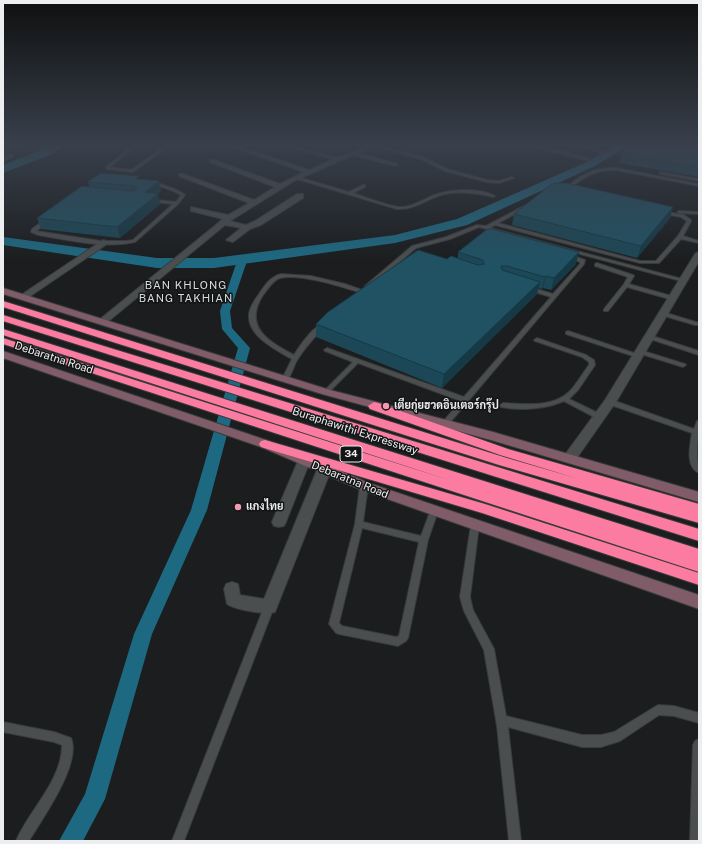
<!DOCTYPE html>
<html>
<head>
<meta charset="utf-8">
<style>
	body { margin:0 }
	#map { position:relative; width:702px; height:844px; overflow:hidden; background:#1b1d1e; font-family:"Public Sans",sans-serif }
	canvas { display:block }
	.frame { position:absolute; inset:0; border:4px solid #edeeef; pointer-events:none }
</style>
</head>
<body>
<div id="map">
<canvas width="702" height="844"></canvas>
<div class="frame"></div>
</div>
<script>
const ctx = document.querySelector('canvas').getContext('2d');
ctx.lineJoin = 'round';
function fillPath(path, color) {
  ctx.fillStyle = color;
  ctx.fill(path, 'evenodd');
}
function trace(path, color, width, dash) {
  ctx.strokeStyle = color;
  ctx.lineWidth = width;
  ctx.lineCap = dash ? 'butt' : 'round';
  ctx.setLineDash(dash || []);
  ctx.stroke(path);
}
function label(font, color, halo, rows, align = 'center') {
  ctx.font = font + ' "Public Sans",Sarabun,sans-serif';
  ctx.lineWidth = 3;
  ctx.setLineDash([]);
  ctx.textBaseline = 'middle';
  ctx.strokeStyle = halo;
  ctx.fillStyle = color;
  for (const [text, x, y, turn = 0] of rows) {
    ctx.save();
    ctx.translate(x, y);
    ctx.rotate((+turn || 0) * Math.PI / 180);
    ctx.textAlign = isNaN(turn) ? turn : align;
    if (halo) ctx.strokeText(text, 0, 0);
    ctx.fillText(text, 0, 0);
    ctx.restore();
  }
}
fillPath(new Path2D(`
	M3,146H48L34,153L3,151Z`), '#1f282b');
fillPath(new Path2D(`
	M242,258L247,261L230,311L232,328L250,348L207,510L152,634L105,799L83,841H59L85,794L134,634L191,510L238,348L222,329L220,311L237,261Z`), '#1e6982');
fillPath(new Path2D(`
	M51,146H63L55,153L3,173V165Z
	M614,146H627L595,166L467,225L395,243L214,268H157L3,245V237L157,258H214L395,235L457,219L587,162Z`), '#1e6982');
const lane = new Path2D(`
	M132,146H136L110,167L131,170L165,146H169L133,172L106,169V167Z
	M375,146H381L423,157L447,169L487,180L499,181L512,177L514,178L499,183L487,182L445,171L421,159Z
	M609,168H616L699,184V186L616,170C598,170 589,174 575,184L577,187L581,188V190L575,189L571,184C582,174 594,169 609,168Z
	M660,172L699,179V181L661,174H660Z
	M298,177L349,192L363,185H365V187L353,193C365,197 392,208 403,207C413,206 423,200 432,196C449,189 478,187 495,196L493,197C475,193 456,190 438,196C424,201 413,210 397,209L297,179L296,178Z
	M102,179C124,177 167,181 185,195L178,204L135,242C103,249 70,240 38,235L31,232L32,229ZM104,181C129,181 158,182 181,195L176,202L155,200V202H156L173,204L133,240L126,241H101L36,231Z
	M526,205H528V207L498,223L640,261H656L678,236L687,221L681,217L660,213V211H662L684,215L691,220V221L683,236L699,241V243L681,239L659,263H640L495,225L490,228L686,280L683,282L681,281L479,227L450,239L416,248L370,287H366L365,286L412,246L446,237L477,225L486,226Z
	M678,211L699,212V214L680,213H678Z
	M567,255H571L585,260L584,264L447,426H443L441,424L461,401L358,363L328,393L326,394L323,392L353,362L325,351L324,350L327,348L464,397L551,297L528,290V288L530,287L553,294L580,264V262L567,257Z
	M597,263L633,275L634,276L629,284L675,297L676,298L673,300L627,287L608,311H604V309L624,284L628,277L595,266V264Z
	M281,274L311,276L345,284L365,291L362,293C342,287 300,273 280,278C273,280 268,289 263,295C243,327 268,341 294,355C301,344 311,329 323,323L326,325C315,337 304,348 296,362C293,368 291,378 285,381L282,379L292,359C276,350 247,336 249,314C250,306 255,300 259,294C265,285 270,277 281,274Z
	M663,312L699,323V325H695L661,315L660,314Z
	M568,331L640,355L641,356L638,358L636,357L566,334V332Z
	M649,335L699,351V355L647,338L646,337Z
	M537,338L586,355L594,360L595,365L578,390L569,399L602,415L603,417L602,419H598L564,401C546,409 520,411 501,407L500,405L503,403C524,404 552,408 569,392C577,384 582,374 589,365V362L582,357L535,341L534,340Z
	M640,350L685,364L686,365L683,367L638,353L637,352Z
	M608,400H612L694,429L697,421H699C699,432 697,442 697,453C697,460 699,466 699,473C685,467 690,445 692,433L608,404L607,402Z
	M364,483L367,484L368,486L363,522L421,536L431,509L434,508L437,509L438,511L428,540L408,638L406,641L398,646L339,634L336,633L329,624L355,524L360,486L361,484ZM362,528L419,542L399,636L396,637L342,626L339,623Z
	M475,522L478,523L479,525L470,597L473,610L494,649L506,716L582,735H601L614,732L658,705L674,706L699,713V723L674,716L659,715L620,741L601,747H582L508,727L521,841H509L497,726L484,650L464,611L460,597L471,525L472,523Z
	M269,603L272,604L274,607L184,841H172L264,607L266,604Z
	M3,722L54,732L71,738C82,764 42,819 29,841H16C29,810 62,781 62,745L54,742L3,732Z
	M699,739V841H690L693,745L695,741Z`);
const street = new Path2D(`
	M229,146H238L310,170L333,159L287,146C302,146 329,158 339,157C350,155 359,146 371,146L358,153L398,164L395,166L353,155L294,181L230,221L246,225L255,221L297,194H303V198L261,225L250,229L233,242L226,240L241,228L225,225L105,324H99L97,322L99,320L223,219L191,211V207L228,215L249,203L179,176V174H183L254,200L275,187L210,162V160H214L280,184L304,172Z
	M530,146H541L592,159L589,161Z
	M577,146H588L606,151L603,153Z
	M11,154L14,156L13,157L3,161V157Z
	M103,240L110,242L26,299H20L18,297Z
	M699,251V261L616,402L574,462H564L563,459L564,456L605,400L695,254Z
	M304,456L309,458L310,461L286,522L284,526L279,527L274,526L272,522L298,461L299,458Z
	M324,465L329,467L331,470L275,612C265,615 236,610 227,604L224,589L226,584L232,582L238,584L240,595L264,599L317,470L319,467Z`);
const secondary = new Path2D(`
	M3,288L330,390L493,432L699,492V502L491,440L322,394L3,294Z
	M3,351L269,441L369,483L699,595V609L359,489L261,447L3,358Z`);
const highway = new Path2D(`
	M3,301L507,458L579,479L500,455L370,409L368,406L374,402L378,403L508,449L699,504V523L499,465L3,307Z
	M3,315L699,529V541L3,321Z
	M3,329L699,549V572L3,344V338L452,481L3,335Z
	M265,440L485,504L699,573V585L482,513L261,447L259,444L261,441Z`);
trace(lane, '#393b3b', 2);
trace(street, '#393b3b', 2);
trace(secondary, '#393b3b', 2);
trace(highway, '#393b3b', 2);
fillPath(lane, '#4b4e4f');
fillPath(street, '#4b4e4f');
fillPath(secondary, '#805c68');
fillPath(highway, '#fc7ca1');
fillPath(new Path2D(`
	M699,146V177L619,163L622,153Z
	M139,179L159,181L161,191L158,194L160,204L120,238L41,229L37,218L90,187L88,182Z
	M673,207L670,218L637,258L512,225L514,214Z
	M458,252L576,264L551,290L543,288L542,289L538,288L537,294L442,388L316,337V324L458,258Z`), '#1c4756');
fillPath(new Path2D(`
	M159,181L161,191L158,194L160,204L120,238L117,227L145,192Z
	M673,207L670,218L637,258L641,246Z
	M579,252L576,264L551,290L554,278Z
	M546,276L543,288L542,289L545,277Z
	M540,282L537,294L442,388L444,374Z`), '#163946');
const building = new Path2D(`
	M630,146H699V167L622,153Z
	M101,173L139,176L136,179L159,181L145,192L158,194L117,227L37,218L82,186L133,191L137,189L134,186L88,182Z
	M555,183H566L673,207L641,246L514,214L549,186Z
	M492,229L579,252L554,278L546,276L545,277L507,266H501L502,270L540,282L444,374L316,324L328,312L418,250L447,259L451,256L478,265L484,264L483,260L458,252L486,230Z`);
fillPath(building, '#205264');
trace(building, '#163946', 1);
const sky = ctx.createLinearGradient(0, 0, 0, 264);
sky.addColorStop(0, '#0f1010');
sky.addColorStop(0.55, '#39404c');
sky.addColorStop(1, '#39404c00');
ctx.fillStyle = sky;
ctx.fillRect(0, 0, 702, 264);
for (const [x, y, r, color] of [
	[386,406,4,"#f29ab0"],
	[238,507,4,"#f29ab0"]
]) {
  const dot = new Path2D();
  dot.arc(x, y, r, 0, 2 * Math.PI);
  ctx.fillStyle = color;
  ctx.fill(dot);
  trace(dot, '#121415', 1.5);
}
for (const [x, y, w] of [
	[351,454,22]
]) {
  const box = new Path2D();
  box.roundRect(x - w / 2, y - 8, w, 16, 3);
  ctx.fillStyle = '#121415';
  ctx.fill(box);
  trace(box, '#edeeef', 1);
}
label('bold 10px', '#edeeef', null, [
	["34",351,454]
]);
ctx.letterSpacing = '1px';
label('11px', '#d9dcde', '#121415', [
	["BAN KHLONG",186,286],
	["BANG TAKHIAN",186,299]
]);
ctx.letterSpacing = '0px';
label('11px', '#edeeef', '#121415', [
	["Debaratna Road",54,358,18],
	["Buraphawithi Expressway",355,431,18],
	["Debaratna Road",350,480,22]
]);
label('bold 11px', '#edeeef', '#121415', [
	["เตียกุ่ยฮวดอินเตอร์กรุ๊ป",394,406],
	["แกงไทย",246,507]
], 'left');
</script>
</body>
</html>
